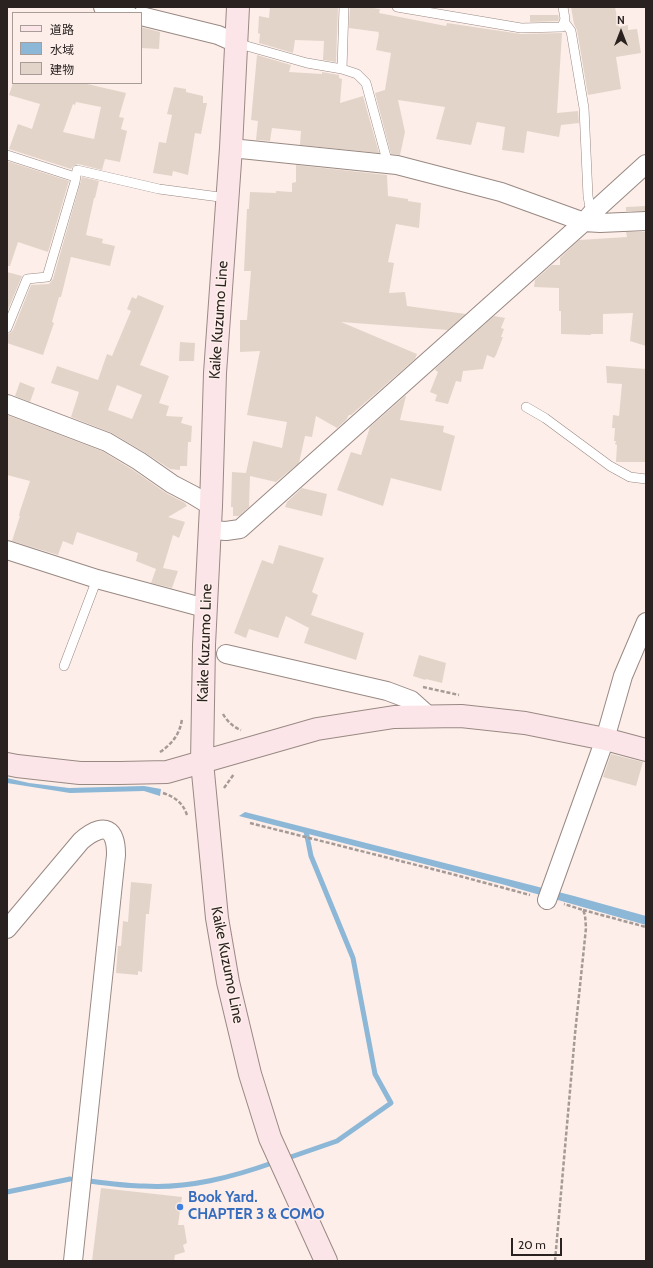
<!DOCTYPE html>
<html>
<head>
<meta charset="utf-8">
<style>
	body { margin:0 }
	#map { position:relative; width:653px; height:1268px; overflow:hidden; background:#fdeee9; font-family:Cabin,"Noto Sans JP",sans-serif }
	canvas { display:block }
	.frame { position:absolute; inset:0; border:8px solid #292220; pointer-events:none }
	.legend { position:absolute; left:12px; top:12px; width:130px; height:72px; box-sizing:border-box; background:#fdeee9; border:1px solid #a89c99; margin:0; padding:5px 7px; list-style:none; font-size:12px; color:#292220 }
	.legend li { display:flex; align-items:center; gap:8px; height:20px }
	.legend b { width:20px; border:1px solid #a89c99 }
	.north { position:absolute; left:601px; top:12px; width:40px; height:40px; -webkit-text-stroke:3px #fdeee9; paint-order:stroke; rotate:0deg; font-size:11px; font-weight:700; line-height:16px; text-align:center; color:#292220 }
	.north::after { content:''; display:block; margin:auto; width:14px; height:18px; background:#292220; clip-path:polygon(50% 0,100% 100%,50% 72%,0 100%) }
	.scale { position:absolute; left:511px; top:1238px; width:51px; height:18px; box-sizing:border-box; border:2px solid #292220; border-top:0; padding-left:5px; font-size:12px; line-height:14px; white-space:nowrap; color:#292220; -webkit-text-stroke:3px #fdeee9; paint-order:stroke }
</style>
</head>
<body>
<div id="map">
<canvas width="653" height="1268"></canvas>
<div class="frame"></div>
<ul class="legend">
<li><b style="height:5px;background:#fce5e8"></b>道路</li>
<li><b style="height:11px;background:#8cb7d6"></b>水域</li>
<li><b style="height:11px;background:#e3d4c9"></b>建物</li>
</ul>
<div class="north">N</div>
<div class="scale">20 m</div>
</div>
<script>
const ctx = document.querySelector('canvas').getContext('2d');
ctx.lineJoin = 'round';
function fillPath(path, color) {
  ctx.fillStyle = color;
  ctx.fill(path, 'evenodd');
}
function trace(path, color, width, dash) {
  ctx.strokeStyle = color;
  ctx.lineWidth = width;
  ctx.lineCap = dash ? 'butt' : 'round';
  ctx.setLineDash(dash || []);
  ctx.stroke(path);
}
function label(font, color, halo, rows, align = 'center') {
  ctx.font = font + ' Cabin,sans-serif';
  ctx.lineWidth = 3;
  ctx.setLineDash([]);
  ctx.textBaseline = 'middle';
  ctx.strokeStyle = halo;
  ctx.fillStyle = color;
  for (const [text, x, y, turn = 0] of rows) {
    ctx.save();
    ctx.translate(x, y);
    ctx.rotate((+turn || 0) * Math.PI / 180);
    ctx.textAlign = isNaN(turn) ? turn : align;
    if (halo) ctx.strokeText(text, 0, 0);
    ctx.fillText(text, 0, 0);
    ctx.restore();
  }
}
fillPath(new Path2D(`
	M7,778L29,783L69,788L144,786L161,789L160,796L144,791L70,793L7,783Z
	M245,812L574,896L646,916V925L505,885L239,816Z`), '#8cb7d6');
trace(new Path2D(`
	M285,1159L337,1141L391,1103L375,1074L353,958L311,856L306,831
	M88,1181C106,1183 125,1186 143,1186C188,1189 233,1177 275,1162
	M7,1192L70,1179`), '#8cb7d6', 5);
fillPath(new Path2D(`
	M270,7L289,8V7H338L336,62L323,60L324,41L295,40L293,53L259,43L260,34L258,33L259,16L269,18Z
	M350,7H366L380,9L379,13L446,26L447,23L521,34L562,33L557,113L578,111L579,123L561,125L559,137L527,131L524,153L502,150L505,127L477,122L471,145L436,139L445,107L398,100L405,132L400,155L391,154L375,93L385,90L391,53L376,50L379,34H378L379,32L349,28Z
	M571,7H615L619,27L628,25V30L637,29L641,53L616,57L621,89L588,95L577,30L574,24Z
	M530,15H558L559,18L558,21L530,22Z
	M141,27L160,32L159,49L141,48Z
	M257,55L291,65L289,72L322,74V72L339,75V78L342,79L340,103L363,96L379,153L300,145L301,131L272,128L270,141L256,140L258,121L251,120Z
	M13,83H83L126,93L119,117L124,118L121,129L127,131L120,162L105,159L102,170L78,164L73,166L71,169L9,149L18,124L32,129L40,104L9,95ZM76,102L101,107L94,139L63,132L73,104L75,105Z
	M174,87L186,89V92L203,96V103H207L201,134L195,133L188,175L173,171L172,176L153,173L159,142L166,143L172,115L167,114Z
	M7,161L69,181L48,252L18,242L10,266H7Z
	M296,165L387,175L388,196L408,199V201L421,203L419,228L396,224L388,262L394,263L389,293L405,292L407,306L466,314L448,330L341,322L417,354L415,359L351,415H349L346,420L337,428L316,416L312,437L305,436L299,463L276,482L250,476L249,507L239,516H233V507H231L232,472L246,473L253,441L282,448L287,422L247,415L260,351L240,352V320H247L251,271H244L247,209H249L250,192L276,193V191L292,192V183L296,182Z
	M82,177L99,181L95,198H94L86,235L103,239L102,243L115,246L110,266L71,257L61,297H59L52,322L54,323L43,355L7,343V334L10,333L13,330L31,285L49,284L53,279Z
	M646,206V211H626V207Z
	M626,232H646V346L630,341L633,313L603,314V334H591V335L561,334V311H559V288L534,287L535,280L552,265H560V258L579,240L627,237Z
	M7,272L22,276L7,312Z
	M138,295L164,306L140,365L169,376L159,403L169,406L166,416L183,417L181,423L192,426L191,442H188L187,466H180V470L170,469L144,452L112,433L71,417L79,392L51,383L57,366L98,380L107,354L112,356L131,311L127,309L132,297L136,299ZM117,385L142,395L132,419L108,410Z
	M494,316L505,318L501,328L504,329L501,337H503L496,355L494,358L487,355L483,369L463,371L461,382L456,381L448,404L435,401L437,395L430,392L438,372L435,370L436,368Z
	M180,342L195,343L194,361H179Z
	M606,366L646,369V462H616L617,445L615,444L616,441H614L615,428H612L613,415L619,416L622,384L607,383Z
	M20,382L35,388L30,402L15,396Z
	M405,396H406L400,420L444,426L443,432L455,436L441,491L391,478L383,506L337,490L351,452L361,455L370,427Z
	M7,415L102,451L133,470L166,493L185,503L187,506L168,517L185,522L179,538L173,535L163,568L178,571L172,588L151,583L156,569L136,561L138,553L77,532L73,545L63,541L58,555L12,541L20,516H19L20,511L30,481L7,475Z
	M302,488L327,494L322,516L285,507L287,502Z
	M279,545L324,558L312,592L318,595L311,615L364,633L356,660L304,643L309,628L286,616L278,638L249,629L246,638L234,633L262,560L273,564Z
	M419,655L446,663L442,683L426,679L425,680L413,676Z
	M611,754L643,762L636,786L603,777Z
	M131,882L152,884L149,914H146L142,972L138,971V975L116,973L118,946H121L123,921L128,922Z
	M101,1188L182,1197L178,1225H184L187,1243L183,1245L185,1252L175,1255L174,1261H92Z`), '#e3d4c9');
const lane = new Path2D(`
	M397,7L521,28L562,27L565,19L563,7
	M565,23L571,31L584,108L588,196L591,214
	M236,43L307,63L342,69L357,74L366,83L388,164
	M342,69L344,7
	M7,155L75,177
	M7,328L27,279L47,277L75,182L77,170L159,189L227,198
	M526,407L545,418L610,466L630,477L646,479
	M64,666L97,579`);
const street = new Path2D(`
	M103,7L127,13
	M141,16L218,35L236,43
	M231,148L397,165L501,192L584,222L600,223L646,221
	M7,404L107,442L139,461L172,484L193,495L211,506
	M209,530L226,531L240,529L584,222L591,214L646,164
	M7,550L97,579L205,608
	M226,654L387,691L411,700L430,717
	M547,900L605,739L623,676L646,622
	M7,929L81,841C90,833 108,821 114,839C116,844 116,850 116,855L73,1261`);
const secondary = new Path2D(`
	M238,7L231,148L215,373L211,506L204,645L202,762L217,918L228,982L250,1074L270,1138L326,1261
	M7,764L17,766L80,773H120L167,772L317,729L394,717L461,716L525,723L605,739L646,750`);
trace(lane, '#998983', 10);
trace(street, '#998983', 20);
trace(secondary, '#998983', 24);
trace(new Path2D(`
	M423,687L459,695
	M223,714C227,721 233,727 241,730
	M160,752C172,744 180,734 182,719
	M224,788L234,774
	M163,793C175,797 183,803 187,815
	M250,823L452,874L530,895
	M583,910L646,927
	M555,1261L575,1034L586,928L585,915L583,910L564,904`), '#a69a96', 2.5, [4, 2]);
trace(lane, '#fff', 9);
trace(street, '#fff', 18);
trace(secondary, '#fce5e8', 22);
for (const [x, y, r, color] of [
	[180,1207,4,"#3f7fe0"]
]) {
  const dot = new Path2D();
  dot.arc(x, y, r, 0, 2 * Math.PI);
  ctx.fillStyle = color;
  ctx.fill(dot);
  trace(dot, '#fdeee9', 1.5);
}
label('15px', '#292220', '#fdeee9', [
	["Kaike Kuzumo Line",219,320,-86],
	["Kaike Kuzumo Line",205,643,-88],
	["Kaike Kuzumo Line",227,965,79]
]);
label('bold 15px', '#366cbe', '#fdeee9', [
	["Book Yard.",188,1198],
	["CHAPTER 3 & COMO",188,1215]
], 'left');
</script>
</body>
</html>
